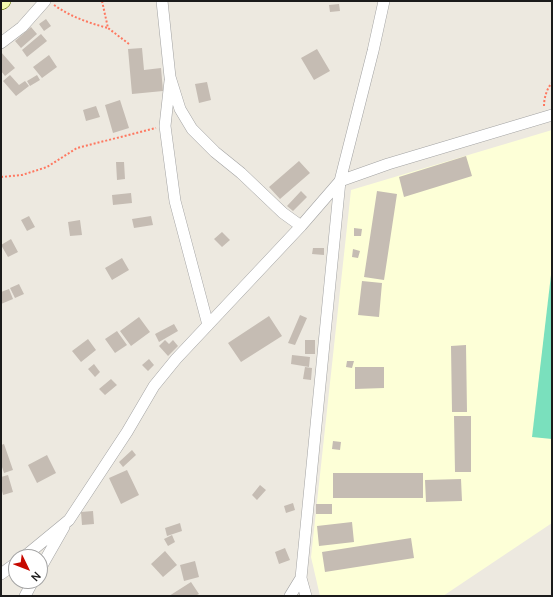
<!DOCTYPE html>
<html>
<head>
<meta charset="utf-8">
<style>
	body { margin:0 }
	#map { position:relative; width:553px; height:597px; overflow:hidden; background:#ede9e0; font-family:Manrope,sans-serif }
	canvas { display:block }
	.frame { position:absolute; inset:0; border:2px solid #1b1b1b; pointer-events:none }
	.north { position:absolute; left:8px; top:549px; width:40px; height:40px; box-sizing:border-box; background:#fff; border:1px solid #a4a4a4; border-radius:50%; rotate:133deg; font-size:11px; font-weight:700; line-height:16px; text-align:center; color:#1b1b1b }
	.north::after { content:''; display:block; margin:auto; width:14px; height:18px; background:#c60900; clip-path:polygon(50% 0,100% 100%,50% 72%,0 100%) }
</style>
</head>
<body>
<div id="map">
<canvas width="553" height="597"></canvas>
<div class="frame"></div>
<div class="north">N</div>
</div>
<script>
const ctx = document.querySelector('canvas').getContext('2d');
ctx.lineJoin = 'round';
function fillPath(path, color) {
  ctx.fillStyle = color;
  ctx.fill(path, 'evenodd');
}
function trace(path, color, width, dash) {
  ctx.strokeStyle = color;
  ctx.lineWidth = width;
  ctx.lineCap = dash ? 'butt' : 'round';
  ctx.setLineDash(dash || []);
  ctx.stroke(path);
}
fillPath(new Path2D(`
	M552,130V523L443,596H320L311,557L351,190Z`), '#fdffd7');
fillPath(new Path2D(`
	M551,275H552V439L532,437Z`), '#7ae0bd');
fillPath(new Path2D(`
	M339,4L340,11L330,12L329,5Z
	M46,19L51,26L44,31L39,24Z
	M31,27L37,34L21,48L15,41Z
	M41,34L47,41L27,57L22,50Z
	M142,48L144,70L161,68L163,91L132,94L128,49Z
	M317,49L330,71L314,80L301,58Z
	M1,52L15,68L5,76L1,71Z
	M49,55L57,67L42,78L33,67Z
	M10,75L19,85L25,81L29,86L16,96L3,81Z
	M37,75L40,80L30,86L27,81Z
	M207,82L211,100L199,103L195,84Z
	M120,100L129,128L113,133L105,105Z
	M96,106L100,117L86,121L83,110Z
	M466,156L472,176L404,197L399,177Z
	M299,161L310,173L280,199L269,187Z
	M116,162H124L125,179L117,180Z
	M301,191L307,197L293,211L287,206Z
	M377,191L397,194L384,280L364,277Z
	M131,193L132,203L113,205L112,195Z
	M29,216L35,227L27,231L21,220Z
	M151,216L153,225L134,228L132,219Z
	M80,220L82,235L70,236L68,222Z
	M354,228L362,229L361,236H354Z
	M222,232L230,240L222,247L214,239Z
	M11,239L18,252L8,257L1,245Z
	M313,248H324V255L312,254Z
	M353,249L360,251L358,258L352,257Z
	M122,258L129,270L112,280L105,268Z
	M362,281L382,283L379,317L358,315Z
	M19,284L24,294L15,298L10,288Z
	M9,289L13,299L1,304V292Z
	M300,315L307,318L295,345L288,343Z
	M269,316L282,336L241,362L228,343Z
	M139,317L150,332L131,346L120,331Z
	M174,324L178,331L159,342L155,334Z
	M117,331L127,345L115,353L105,339Z
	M88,339L96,350L81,362L72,351Z
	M165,340L169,344L173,340L178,346L168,356L159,346Z
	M305,340H315V354H305Z
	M466,345L467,412H452L451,346Z
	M292,355L310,357L309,367L291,364Z
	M149,359L154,365L148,371L142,365Z
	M347,361H354L352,368L346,367Z
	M94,364L100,372L95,377L88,369Z
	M305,367L312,368L311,380L303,379Z
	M355,367H384V388L355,389Z
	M111,379L117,385L105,395L99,389Z
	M454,416H471V472H455Z
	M333,441L341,442L340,450L332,449Z
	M4,444L13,470L4,473L1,464V445Z
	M132,450L136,455L123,467L119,462Z
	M47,455L56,473L37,483L28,465Z
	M127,470L139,495L121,504L109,478Z
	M333,473H423V498H333Z
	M8,475L13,492L3,495L1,487V477Z
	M461,479L462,501L426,502L425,480Z
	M260,485L266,490L257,500L252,495Z
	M293,503L295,510L286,513L284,506Z
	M316,504H332V514H316Z
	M93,511L94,524L82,525L81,512Z
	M352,522L354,542L319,546L317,526Z
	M180,523L182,531L167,536L165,528Z
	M172,535L175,542L168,546L164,539Z
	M411,538L414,558L325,572L322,552Z
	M285,548L290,560L279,564L275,552Z
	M165,551L177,565L163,577L151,564Z
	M195,561L199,577L184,581L180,565Z
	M191,582L199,594L195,596H169Z`), '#c5bcb3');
const minor = new Path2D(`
	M162,1L170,77L180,109L192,129L215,152L241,173L283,213L301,226
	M1,43L22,27L45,1
	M170,81L165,126L175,201L208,325
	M24,557L69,520L127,432L154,386L176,359L301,226L340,181L388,164L552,115
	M40,569L64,527
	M1,574L16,563
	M301,578L306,596
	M25,596L33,581
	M290,596L301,578L340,181L373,51L384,1`);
const secondary = new Path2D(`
	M1,2L3,1`);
trace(minor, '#a2a2a2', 12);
trace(secondary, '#617201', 16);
trace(new Path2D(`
	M102,1L108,28L129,44
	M54,5C71,17 89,23 108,28
	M544,106C544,98 547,88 552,83
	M1,177L22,175L47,167L77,148L156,128`), '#fe7860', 2, [2, 2]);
trace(minor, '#fff', 11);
trace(secondary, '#f4fbb0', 15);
</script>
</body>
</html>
